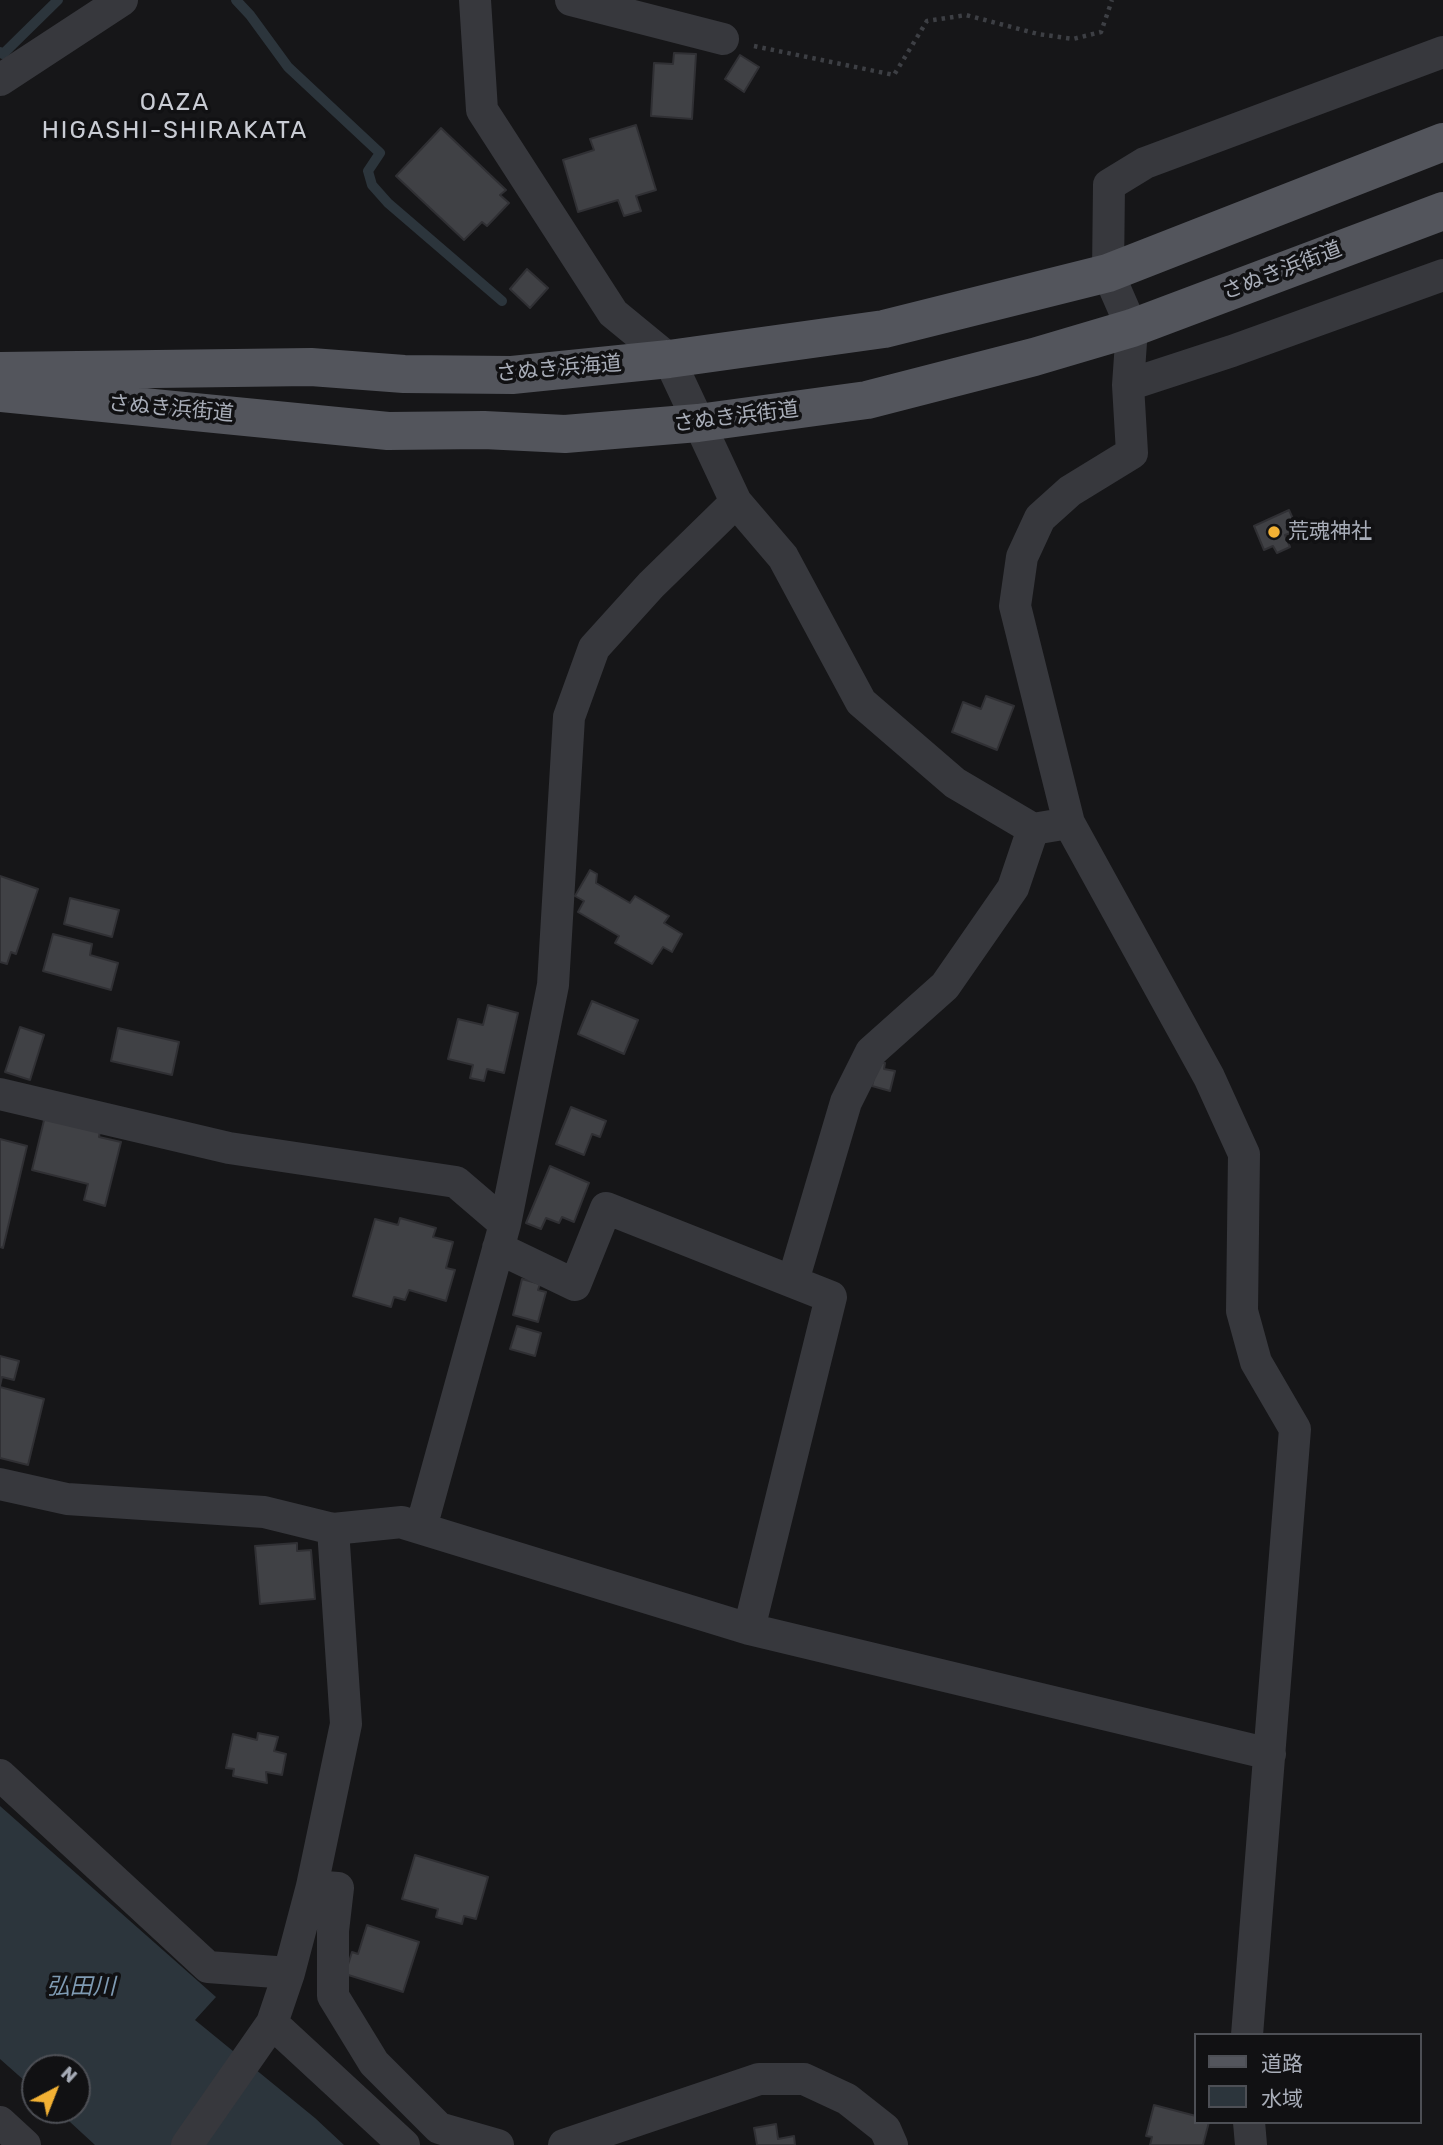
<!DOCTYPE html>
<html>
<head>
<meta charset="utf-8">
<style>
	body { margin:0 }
	#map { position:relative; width:1443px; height:2145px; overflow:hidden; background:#161618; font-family:Rubik,"Noto Sans JP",sans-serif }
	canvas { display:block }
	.legend { position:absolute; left:1194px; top:2033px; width:228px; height:91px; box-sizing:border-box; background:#111113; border:2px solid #4d4f55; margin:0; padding:9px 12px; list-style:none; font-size:21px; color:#a8adb8 }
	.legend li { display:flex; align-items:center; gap:14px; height:35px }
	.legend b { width:35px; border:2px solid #4d4f55 }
	.north { position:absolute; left:21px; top:2054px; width:70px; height:70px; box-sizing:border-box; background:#111113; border:2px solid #4d4f55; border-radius:50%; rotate:42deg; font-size:19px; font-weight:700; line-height:28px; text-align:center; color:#a8adb8 }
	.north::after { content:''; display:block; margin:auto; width:24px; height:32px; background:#f2b134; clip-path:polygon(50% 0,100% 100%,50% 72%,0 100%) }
</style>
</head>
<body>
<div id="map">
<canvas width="1443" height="2145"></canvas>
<ul class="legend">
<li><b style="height:9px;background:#53555c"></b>道路</li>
<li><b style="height:19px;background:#2c353c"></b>水域</li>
</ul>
<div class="north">N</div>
</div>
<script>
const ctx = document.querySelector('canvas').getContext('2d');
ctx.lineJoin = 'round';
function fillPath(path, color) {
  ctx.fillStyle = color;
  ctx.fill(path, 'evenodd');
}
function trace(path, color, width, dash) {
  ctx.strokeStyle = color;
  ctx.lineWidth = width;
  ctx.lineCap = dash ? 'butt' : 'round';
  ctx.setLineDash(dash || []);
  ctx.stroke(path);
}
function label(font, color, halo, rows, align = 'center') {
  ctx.font = font + ' Rubik,"Noto Sans JP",sans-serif';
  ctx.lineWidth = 7;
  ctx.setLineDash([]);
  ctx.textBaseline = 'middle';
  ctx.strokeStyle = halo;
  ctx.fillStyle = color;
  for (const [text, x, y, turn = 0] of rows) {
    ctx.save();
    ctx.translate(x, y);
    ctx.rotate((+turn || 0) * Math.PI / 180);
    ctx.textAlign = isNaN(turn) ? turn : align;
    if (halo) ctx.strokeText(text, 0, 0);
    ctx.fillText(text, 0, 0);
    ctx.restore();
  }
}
fillPath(new Path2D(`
	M0,1806L216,1997L195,2020L315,2118L344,2145H95L57,2110H77V2068H35V2090L0,2059Z`), '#2c353c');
trace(new Path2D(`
	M236,0L250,15L288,67L380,153L368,171L372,185L388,203L502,301
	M0,52L3,54L58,0`), '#2c353c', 10);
const building = new Path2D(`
	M674,53L696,54L692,119L651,116L654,63L673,64Z
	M740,55L759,67L744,92L725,79Z
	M636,125L656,190L636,196L641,211L624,216L618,200L578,212L563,160L594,150L590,139Z
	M441,128L506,190L500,195L509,203L487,226L482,222L464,240L396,176Z
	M527,269L548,288L530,308L510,289Z
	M1289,510L1298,530L1285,535L1290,547L1277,553L1273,546L1264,550L1254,526Z
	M986,696L1014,706L997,750L952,732L963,702L981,709Z
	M590,870L597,874L596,883L630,903L635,896L669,916L664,923L682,934L672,952L663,947L652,964L615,943L619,936L578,912L584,901L575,896Z
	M0,876L38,889L16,954L11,952L7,964L0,962Z
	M70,898L119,910L112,937L64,924Z
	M53,934L92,944L90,955L118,963L111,990L43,971Z
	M592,1001L638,1020L624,1054L578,1034Z
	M488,1005L518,1013L504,1073L487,1069L484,1081L470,1078L473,1065L448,1059L458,1019L483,1025Z
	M20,1027L44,1035L30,1080L5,1072Z
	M118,1028L179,1042L172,1075L111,1061Z
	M878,1061L885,1063L884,1069L895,1071L890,1091L872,1086Z
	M571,1107L606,1121L600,1137L592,1134L584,1155L556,1144Z
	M46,1112L101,1126L99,1137L121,1142L105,1206L84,1200L88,1184L32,1170Z
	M0,1139L27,1146L3,1248L0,1247Z
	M550,1166L589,1183L574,1222L562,1217L559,1223L546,1218L541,1229L526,1223Z
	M400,1218L436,1228L433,1237L453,1242L446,1268L455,1270L446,1301L409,1290L405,1300L394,1297L391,1307L353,1296L375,1219L398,1225Z
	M522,1279L540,1284L538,1290L546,1292L538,1322L513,1315Z
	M517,1326L541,1333L535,1356L510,1349Z
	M0,1356L19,1361L14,1380L2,1377L0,1386Z
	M0,1387L44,1399L28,1465L0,1458Z
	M297,1543V1551L311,1550L315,1599L260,1604L255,1546Z
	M258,1733L278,1737L274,1751L286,1754L282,1775L266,1772L267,1783L233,1776L234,1769L226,1768L233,1734L257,1740Z
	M415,1855L488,1877L476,1919L464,1916L462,1924L436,1917L438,1909L402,1899Z
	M367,1925L419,1942L403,1992L345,1974L352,1952L358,1954Z
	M1154,2105L1196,2116V2122H1209L1203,2145H1150L1152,2137L1146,2136Z
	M776,2124L778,2139L794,2136L795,2145H757L754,2128Z`);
fillPath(building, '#404145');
trace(building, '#303034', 2);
trace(new Path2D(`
	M754,46L894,75L927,21L966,15L1038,34L1073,39L1101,32L1112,0`), '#3d3f44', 4.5, [3.5, 5]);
trace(new Path2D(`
	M475,0L482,110L613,313L669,359L736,502L783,557L861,702L955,783L1033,829L1069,823
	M571,0L723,39
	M0,80L122,0
	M1128,385L1232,351L1443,275
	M0,1094L229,1148L456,1182L505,1224
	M498,1248L575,1285L606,1208L831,1297L749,1629
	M793,1281L846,1102L871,1052L945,986L1013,888L1033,829
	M0,1484L67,1499L264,1512L333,1529L402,1522L421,1528L505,1224L553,985L569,717L594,648L651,585L736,502
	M403,1523L749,1629L1270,1754
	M0,1775L208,1967L289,1973
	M312,1886L338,1888L333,1931V1996L374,2063L439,2128L498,2145
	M272,2023L404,2145
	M1247,2035L1295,1429L1256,1362L1242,1311L1244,1154L1209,1077L1069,823L1015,606L1022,557L1040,518L1070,491L1132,453L1128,385L1132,328L1108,273L1109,185L1145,163L1443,52
	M0,2122L25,2145
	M1249,2122L1251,2145
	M187,2145L272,2023L289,1973L312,1886L346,1724L333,1529
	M564,2145L759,2079H804L847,2099L885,2129L892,2145`), '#37383d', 32);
trace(new Path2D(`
	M0,371L311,367L404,374L512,375L669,359L884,329L1108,273L1443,142
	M0,393L388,431L484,430L565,434L698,423L867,400L1034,357L1132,328L1443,211`), '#53555c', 38);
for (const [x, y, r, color] of [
	[1274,532,7,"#f2b134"]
]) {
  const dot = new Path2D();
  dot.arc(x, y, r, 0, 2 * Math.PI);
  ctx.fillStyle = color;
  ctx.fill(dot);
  trace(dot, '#111113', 2.5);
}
label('21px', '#a8adb8', '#111113', [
	["さぬき浜街道",1282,271,-21],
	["さぬき浜海道",559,369,-5],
	["さぬき浜街道",171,409,5],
	["さぬき浜街道",736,417,-7]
]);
label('21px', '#a8adb8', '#111113', [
	["荒魂神社",1288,532]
], 'left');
label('italic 23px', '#7f9bb3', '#111113', [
	["弘田川",81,1987]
]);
ctx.letterSpacing = '2px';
label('24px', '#c9ccd4', '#111113', [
	["OAZA",175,103],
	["HIGASHI-SHIRAKATA",175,131]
]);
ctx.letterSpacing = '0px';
</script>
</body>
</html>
